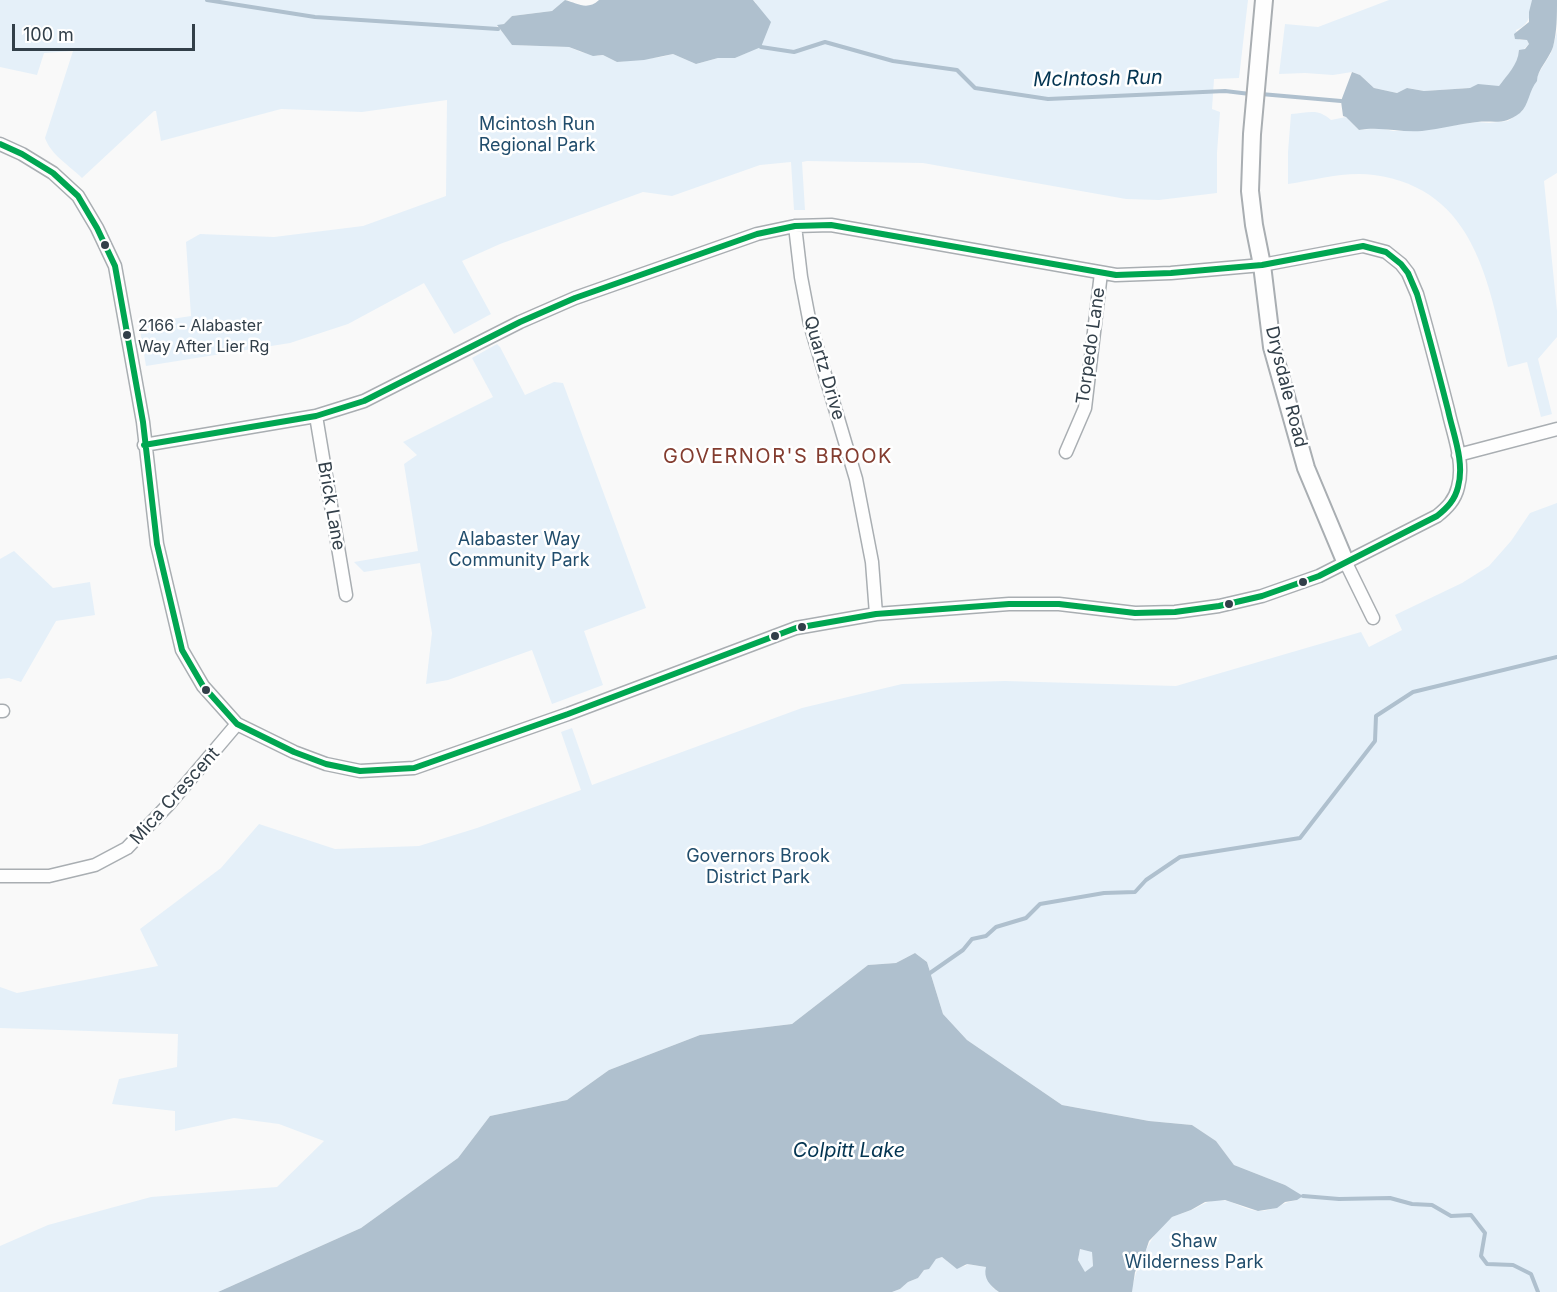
<!DOCTYPE html>
<html>
<head>
<meta charset="utf-8">
<style>
	body { margin:0 }
	#map { position:relative; width:1557px; height:1292px; overflow:hidden; background:#f9f9f9; font-family:Inter,sans-serif }
	canvas { display:block }
	.scale { position:absolute; left:12px; top:24px; width:183px; height:27px; box-sizing:border-box; border:3px solid #323f49; border-top:0; padding-left:8px; font-size:18px; line-height:21px; white-space:nowrap; color:#323f49; -webkit-text-stroke:4px #fff; paint-order:stroke }
</style>
</head>
<body>
<div id="map">
<canvas width="1557" height="1292"></canvas>
<div class="scale">100 m</div>
</div>
<script>
const ctx = document.querySelector('canvas').getContext('2d');
ctx.lineJoin = 'round';
function fillPath(path, color) {
  ctx.fillStyle = color;
  ctx.fill(path, 'evenodd');
}
function trace(path, color, width, dash) {
  ctx.strokeStyle = color;
  ctx.lineWidth = width;
  ctx.lineCap = dash ? 'butt' : 'round';
  ctx.setLineDash(dash || []);
  ctx.stroke(path);
}
function label(font, color, halo, rows, align = 'center') {
  ctx.font = font + ' Inter,sans-serif';
  ctx.lineWidth = 5;
  ctx.setLineDash([]);
  ctx.textBaseline = 'middle';
  ctx.strokeStyle = halo;
  ctx.fillStyle = color;
  for (const [text, x, y, turn = 0] of rows) {
    ctx.save();
    ctx.translate(x, y);
    ctx.rotate((+turn || 0) * Math.PI / 180);
    ctx.textAlign = isNaN(turn) ? turn : align;
    if (halo) ctx.strokeText(text, 0, 0);
    ctx.fillText(text, 0, 0);
    ctx.restore();
  }
}
fillPath(new Path2D(`
	M0,0H565L552,11L512,16L504,24L497,26L513,45L569,47L581,52L598,56L603,55L617,62L661,57L673,54L696,64L718,58H735L757,48L756,3L753,0H1248L1239,78L1214,79L1212,109L1220,112L1217,153V193L1159,200L1126,199L923,163L807,161L802,162L805,210H794L791,162L760,165L672,196L643,192L500,244L462,261L491,314L454,334L424,283L348,324L290,343L146,366L139,324L191,316L186,242L200,234L274,237L363,226L446,196L447,100L362,112L281,109L161,141L156,111H154L82,178C69,165 51,155 45,138L73,51L44,53L37,75L0,67Z
	M1389,0H1532C1531,13 1530,25 1516,30L1519,40H1527L1529,44L1523,50L1512,70L1499,86L1424,91L1408,88L1397,93L1374,88L1360,75L1352,72L1333,75L1305,73L1279,74L1285,24L1318,27Z
	M1557,32V173L1544,181L1557,311V337L1538,359L1552,414L1541,417L1527,362L1508,367C1489,284 1476,189 1374,175C1346,171 1315,180 1288,184V152L1291,114C1309,113 1317,108 1331,120L1346,117L1359,130L1380,128L1393,131H1413L1477,122L1489,123L1508,121L1522,111L1537,76L1551,53Z
	M497,344L500,347L525,395L554,382L563,383L646,608L584,631L603,685L552,704L532,650L448,680L426,684L432,633L420,563L364,572L354,562L418,551L404,464L417,455L403,442L493,397L472,358Z
	M1557,503V1292H1132C1133,1272 1154,1227 1172,1217C1177,1215 1183,1213 1189,1211C1200,1207 1205,1201 1218,1200C1232,1199 1244,1210 1258,1211C1272,1212 1283,1202 1297,1200L1285,1185L1234,1165L1216,1141L1192,1125L1149,1121L1062,1105L967,1040L943,1014L927,962L915,953L896,963L868,965L792,1024L700,1035L609,1070L567,1100L490,1116L458,1158L361,1228L218,1292H0V1246L48,1225L151,1197L277,1187L324,1141L279,1124L234,1118L175,1131V1111L112,1104L119,1079L177,1067L178,1034L0,1028V987L17,993L158,966L140,929L221,868L259,824L335,849L419,846L477,828L581,790L561,732L572,728L592,785L802,708L902,684L1005,681L1176,686L1361,632L1369,647L1402,630L1395,615L1462,583L1489,566L1511,541L1530,513Z
	M14,551L53,588L90,582L95,615L56,621L21,682L9,678L0,679V559Z
	M1080,1249L1092,1251L1093,1266L1085,1273L1078,1260Z
	M942,1257L955,1267L966,1266V1264L986,1267L993,1288L999,1292H892L900,1289L908,1282L918,1278L924,1270L929,1268L936,1259Z`), '#e5f0f9');
fillPath(new Path2D(`
	M565,0C577,3 587,11 599,0H753L771,22L761,47L735,58H718L696,64L673,54L644,60L617,62L603,55L593,56L569,47L512,45L497,25L504,24L512,16L552,11Z
	M1532,0H1557C1557,16 1557,32 1553,47C1549,59 1537,70 1537,81C1529,90 1529,105 1520,113C1503,126 1495,120 1477,122C1458,124 1441,129 1422,131C1401,133 1381,126 1359,130L1346,117L1343,116L1341,101L1352,72L1360,75L1374,88L1397,93L1407,88L1424,91L1470,88L1478,84L1499,86C1507,75 1518,65 1519,50L1525,49L1529,44L1527,40L1515,39L1514,34L1529,22V12Z
	M915,953L927,962L943,1014L967,1040L1062,1105L1149,1121L1192,1125L1216,1141L1234,1165L1285,1185L1303,1196L1297,1200L1285,1202L1277,1208L1258,1211L1225,1200L1205,1202L1191,1210L1172,1217L1149,1241L1143,1259L1135,1272L1132,1292H999C990,1286 983,1278 986,1267L967,1264L957,1269L942,1257L936,1259L929,1269L924,1270L918,1278L908,1282L900,1289L892,1292H218L361,1228L458,1158L490,1116L567,1100L609,1070L700,1035L792,1024L868,965L896,963ZM1080,1249L1092,1252L1093,1266L1085,1272L1078,1260Z`), '#afc0ce');
trace(new Path2D(`
	M207,0L315,17L498,29
	M761,47L794,52L825,42L893,61L957,70L975,88L1048,99L1225,91L1250,94
	M1261,94L1341,101
	M930,973L963,950L972,939L986,936L996,927L1026,918L1040,904L1104,893L1135,892L1146,880L1180,857L1300,838L1375,741L1376,716L1413,692L1557,657
	M1303,1196L1339,1199L1390,1198L1412,1204L1432,1205L1451,1216L1471,1215L1485,1233L1481,1256L1487,1264L1513,1265L1531,1274L1538,1292`), '#afc0ce', 4);
const street = new Path2D(`
	M0,144L22,154L53,173L78,196L97,228L115,266L143,422L157,544L182,650L203,686L237,724L294,752L326,764L360,771L414,768L568,714L796,628L876,614L1009,604H1059L1135,613L1175,612L1219,606L1262,596L1319,576L1437,516C1447,508 1455,500 1458,487C1465,462 1453,434 1448,410C1438,371 1428,332 1417,294L1408,273L1401,264L1386,252L1363,246L1262,265L1171,273L1116,275L831,225L795,226L757,234L575,298L520,322L364,401L316,416L144,445
	M795,226L801,277L810,324L856,479L872,562L876,614
	M316,416L346,595
	M1066,452L1085,408L1101,273
	M1458,455L1557,429
	M1345,561L1373,618
	M0,711H3
	M0,876H49L95,865L127,848L170,803L237,724`);
const secondary = new Path2D(`
	M1264,0L1252,134L1250,191L1254,225L1262,265L1272,347L1306,468L1345,561`);
trace(street, '#a9aeb2', 15);
trace(secondary, '#a9aeb2', 20);
trace(street, '#fefefe', 12);
trace(secondary, '#fefefe', 16);
trace(new Path2D(`
	M0,144L22,154L53,173L78,196L97,228L115,266L143,422L157,544L182,650L203,686L237,724L294,752L326,764L360,771L414,768L568,714L796,628L876,614L1009,604H1059L1135,613L1175,612L1219,606L1262,596L1319,576L1437,516C1447,508 1455,500 1458,487C1465,462 1453,434 1448,410C1438,371 1428,332 1417,294L1408,273L1401,264L1386,252L1363,246L1262,265L1171,273L1116,275L831,225L795,226L757,234L575,298L520,322L364,401L316,416L144,445`), '#00a651', 6);
for (const [x, y, r, color] of [
	[105,245,5,"#323f49"],
	[127,335,5,"#323f49"],
	[1303,582,5,"#323f49"],
	[1229,604,5,"#323f49"],
	[802,627,5,"#323f49"],
	[775,636,5,"#323f49"],
	[206,690,5,"#323f49"]
]) {
  const dot = new Path2D();
  dot.arc(x, y, r, 0, 2 * Math.PI);
  ctx.fillStyle = color;
  ctx.fill(dot);
  trace(dot, '#fff', 2);
}
label('16px', '#323f49', '#fff', [
	["2166 - Alabaster",138,326],
	["Way After Lier Rg",138,347]
], 'left');
label('18px', '#214d6c', '#fff', [
	["Mcintosh Run",537,125],
	["Regional Park",537,146],
	["Alabaster Way",519,540],
	["Community Park",519,561],
	["Governors Brook",758,857],
	["District Park",758,878],
	["Shaw",1194,1242],
	["Wilderness Park",1194,1263]
]);
label('18px', '#323f49', '#fff', [
	["Torpedo Lane",1091,346,-82],
	["Quartz Drive",824,368,74],
	["Drysdale Road",1286,387,76],
	["Brick Lane",331,506,80],
	["Mica Crescent",175,796,-48]
]);
label('italic 20px', '#033451', '#fff', [
	["McIntosh Run",1098,79,-1],
	["Colpitt Lake",849,1151]
]);
ctx.letterSpacing = '1.5px';
label('20px', '#833c2f', '#fff', [
	["GOVERNOR'S BROOK",778,457]
]);
ctx.letterSpacing = '0px';
</script>
</body>
</html>
